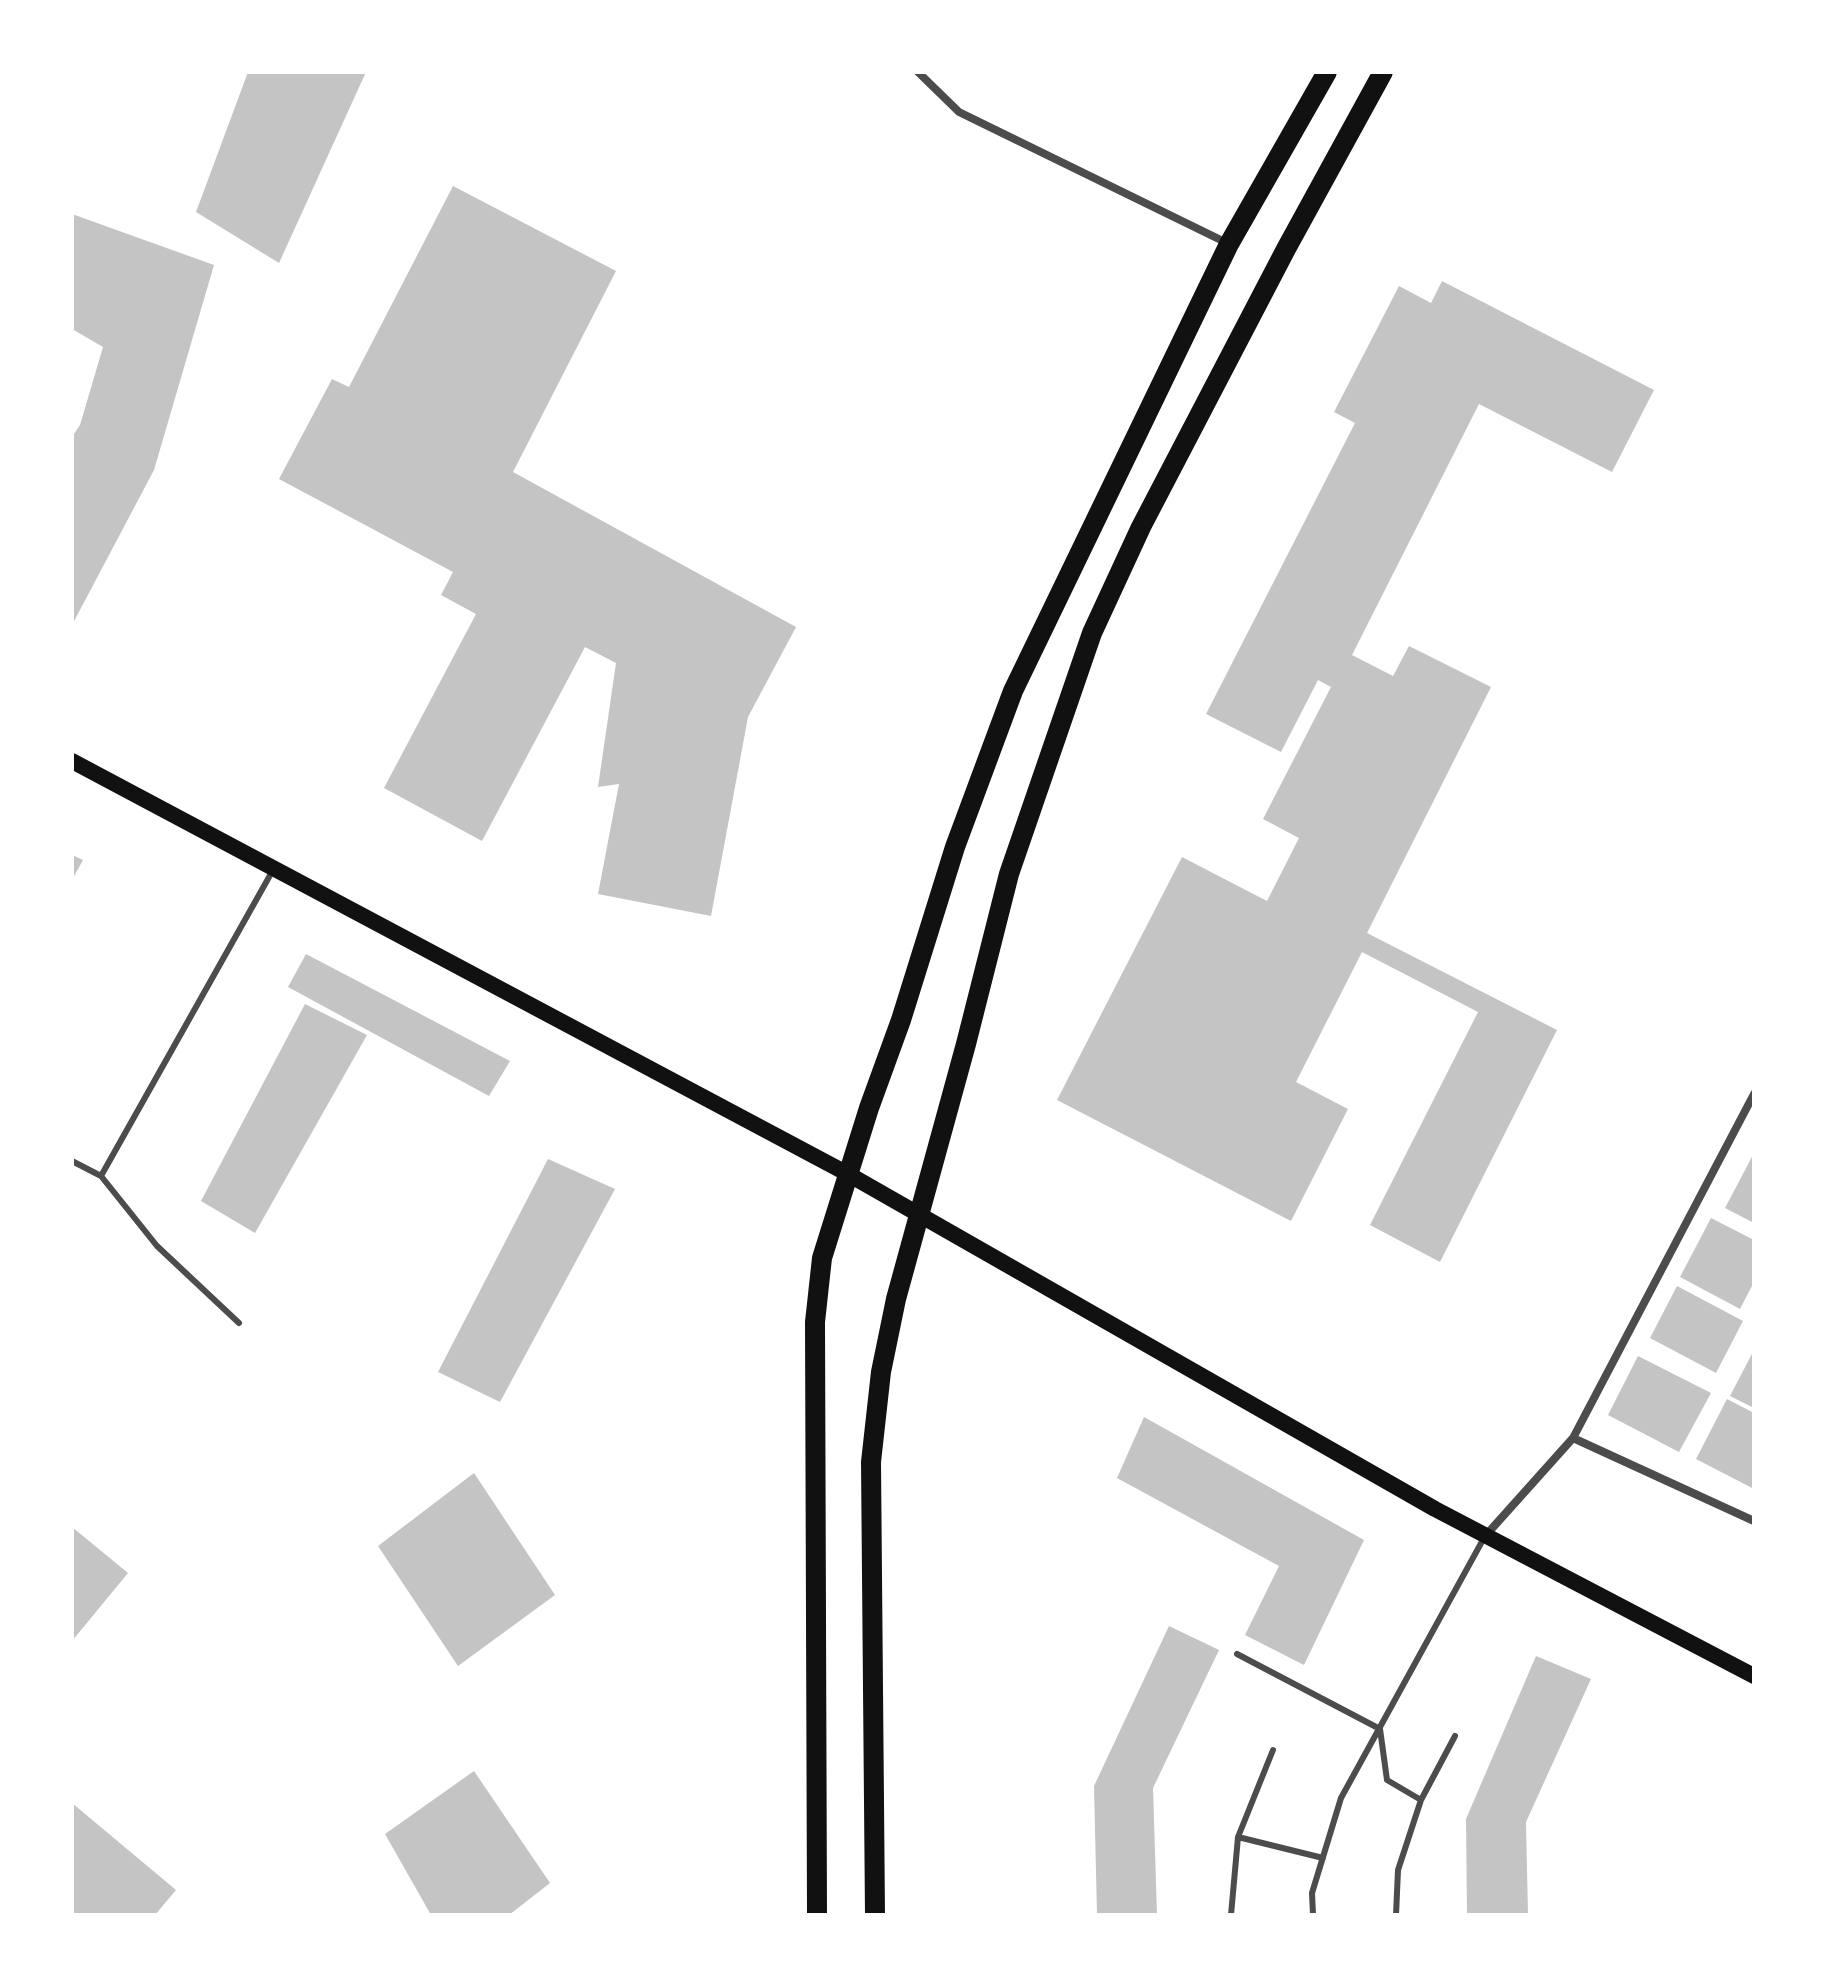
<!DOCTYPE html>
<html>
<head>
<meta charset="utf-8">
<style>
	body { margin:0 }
	#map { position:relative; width:1826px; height:1987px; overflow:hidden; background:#fff; font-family:Lato,sans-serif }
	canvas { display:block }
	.frame { position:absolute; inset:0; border:74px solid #fff; pointer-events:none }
</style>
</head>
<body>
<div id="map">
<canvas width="1826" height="1987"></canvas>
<div class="frame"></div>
</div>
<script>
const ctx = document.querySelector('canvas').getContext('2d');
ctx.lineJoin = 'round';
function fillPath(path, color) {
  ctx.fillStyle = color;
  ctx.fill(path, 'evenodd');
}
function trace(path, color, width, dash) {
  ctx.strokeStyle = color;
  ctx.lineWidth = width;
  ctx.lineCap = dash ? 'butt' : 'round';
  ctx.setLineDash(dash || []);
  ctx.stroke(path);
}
fillPath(new Path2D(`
	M248,72H366L279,263L196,212Z
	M453,186L616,271L513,472L796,627L748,717L711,916L598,894L619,784L598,787L616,663L585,647L482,841L384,788L476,614L441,595L453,572L279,479L332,379L349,387Z
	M72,214L214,265L154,470L72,625V437L80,425L103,347L72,329Z
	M1442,281L1654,390L1612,472L1479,404L1352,655L1393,676L1409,646L1491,687L1367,933L1557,1030L1440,1262L1370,1225L1478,1012L1362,952L1296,1082L1348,1109L1291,1221L1057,1100L1182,857L1267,901L1299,838L1263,819L1331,687L1318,680L1281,752L1206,714L1355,423L1334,412L1399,286L1431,303Z
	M72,855L83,860L72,880Z
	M306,954L510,1061L489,1096L288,987Z
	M305,1004L367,1035L255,1233L201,1201Z
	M1754,1153V1223L1725,1208Z
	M548,1159L615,1189L500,1402L438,1372Z
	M1711,1218L1754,1240V1282L1740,1309L1680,1277Z
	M1677,1286L1743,1321L1716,1373L1650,1338Z
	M1754,1350V1408L1730,1396Z
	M1638,1356L1711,1393L1679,1452L1608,1415Z
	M1727,1399L1754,1413V1489L1696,1459Z
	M1144,1417L1364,1540L1304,1665L1245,1635L1279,1566L1117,1478Z
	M474,1473L555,1595L458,1666L378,1546Z
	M72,1527L128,1573L72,1641Z
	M1169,1626L1219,1650L1153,1788L1157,1915H1097L1094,1786Z
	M1536,1656L1591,1679L1526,1822L1528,1915H1467L1466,1819Z
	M474,1771L550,1883L509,1915H431L385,1834Z
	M72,1803L176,1890L155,1915H72Z`), '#c4c4c4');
trace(new Path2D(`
	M72,1161L101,1176L157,1246L239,1323
	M101,1176L273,870
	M1237,1654L1380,1729L1387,1780L1421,1800
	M1238,1837L1323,1858
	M1231,1915L1238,1837L1273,1750
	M1313,1915L1312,1893L1341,1798L1485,1536
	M1396,1915L1398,1870L1421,1800L1455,1736`), '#4c4c4c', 6);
trace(new Path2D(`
	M918,72L959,112L1227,243
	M1573,1438L1754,1521
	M1487,1534L1573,1438L1754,1094`), '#4c4c4c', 8);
trace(new Path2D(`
	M72,761L848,1174L1435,1509L1754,1676`), '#111', 16);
trace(new Path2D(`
	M817,1915L815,1322L822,1258L869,1108L901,1020L955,847L1013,691L1229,244L1327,72
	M875,1915L871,1462L881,1372L896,1299L966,1044L1009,874L1092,633L1141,527L1286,249L1383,72`), '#111', 20);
</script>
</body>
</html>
